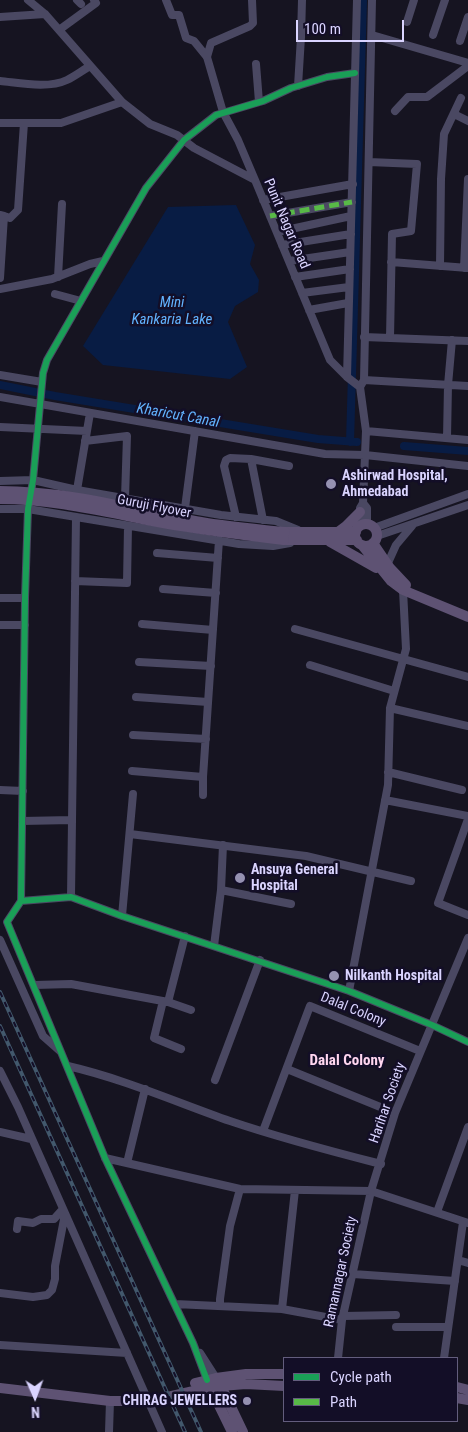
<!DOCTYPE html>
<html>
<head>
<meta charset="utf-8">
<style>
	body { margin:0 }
	#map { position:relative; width:468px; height:1432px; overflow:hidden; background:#161421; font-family:"Roboto Condensed",sans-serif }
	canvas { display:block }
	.legend { position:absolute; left:283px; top:1357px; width:175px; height:65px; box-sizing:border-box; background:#130e27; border:1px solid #635d7d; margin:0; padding:6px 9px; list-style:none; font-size:15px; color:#dad4ff }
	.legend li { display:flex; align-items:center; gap:10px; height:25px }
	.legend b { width:25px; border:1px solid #635d7d }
	.north { position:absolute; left:10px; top:1372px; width:50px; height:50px; -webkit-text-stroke:4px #130e27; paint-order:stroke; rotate:178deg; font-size:14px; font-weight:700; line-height:20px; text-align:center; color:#dad4ff }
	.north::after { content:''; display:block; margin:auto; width:18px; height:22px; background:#dad4ff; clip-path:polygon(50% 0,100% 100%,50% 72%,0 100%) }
	.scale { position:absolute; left:296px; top:20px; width:108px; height:22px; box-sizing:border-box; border:2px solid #dad4ff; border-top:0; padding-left:6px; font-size:15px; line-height:18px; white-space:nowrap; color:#dad4ff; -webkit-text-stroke:4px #130e27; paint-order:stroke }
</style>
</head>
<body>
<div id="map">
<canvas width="468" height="1432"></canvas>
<ul class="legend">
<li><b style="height:6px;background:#1a9f57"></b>Cycle path</li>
<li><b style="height:6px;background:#58b947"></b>Path</li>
</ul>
<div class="north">N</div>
<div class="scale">100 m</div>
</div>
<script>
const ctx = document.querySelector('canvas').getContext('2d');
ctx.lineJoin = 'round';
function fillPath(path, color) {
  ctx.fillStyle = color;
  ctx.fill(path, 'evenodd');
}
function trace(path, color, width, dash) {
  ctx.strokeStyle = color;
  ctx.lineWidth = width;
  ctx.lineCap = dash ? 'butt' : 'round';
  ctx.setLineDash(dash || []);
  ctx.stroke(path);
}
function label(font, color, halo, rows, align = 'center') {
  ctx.font = font + ' "Roboto Condensed",sans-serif';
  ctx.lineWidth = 5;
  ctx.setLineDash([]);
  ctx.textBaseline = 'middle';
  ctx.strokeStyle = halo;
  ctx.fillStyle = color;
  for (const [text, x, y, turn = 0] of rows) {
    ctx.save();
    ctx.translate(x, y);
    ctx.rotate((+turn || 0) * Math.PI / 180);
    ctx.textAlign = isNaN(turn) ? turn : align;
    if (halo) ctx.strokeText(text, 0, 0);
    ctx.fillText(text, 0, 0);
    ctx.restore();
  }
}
fillPath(new Path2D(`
	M236,205L255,245L250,264L259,280L258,292L235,306L228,322L247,367L230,379L103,365L83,346L168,207Z`), '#081c44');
trace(new Path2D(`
	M0,385L55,396L318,439L357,442
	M350,442L363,0
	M404,446L468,451`), '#081c44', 8);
trace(new Path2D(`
	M28,0L45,14L122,102L150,124L177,135L194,148L255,180L330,360L347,377L360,387L366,431L363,503L360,508L359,527
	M77,0L81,4
	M166,0L172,15H179L186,38L194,41L207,57L223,112L238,140L255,180
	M0,17L45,14
	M407,22L414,0
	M59,30L96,3L94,0
	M372,35L468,63
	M433,35L445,0
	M460,41L468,17
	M207,57L211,43L250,26L253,23L252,0
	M256,64L259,102
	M0,81C20,83 48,89 67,80C75,76 83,70 90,66
	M298,86L301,37L302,0
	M395,111L408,97H427L468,66
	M454,114L468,121
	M0,123H61L122,102
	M369,162L417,164L411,231L392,234L390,338
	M263,200L353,184
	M4,216L10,218L18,210L24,123
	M270,216L352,202
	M277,232L351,216
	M282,245L351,234
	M289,261L350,252
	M391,262L468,268
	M440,266L441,179L444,134L461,98
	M464,268L468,179
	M58,277L62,204
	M295,277L350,269
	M0,278L4,216L0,215
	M0,289L52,279L90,264L103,261
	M302,293L349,287
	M55,294L81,301
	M309,310L348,303
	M364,337L468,341
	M0,375L42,382
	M347,377L357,0
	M364,380L468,386
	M360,387L364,380L372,0
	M0,397L325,454L365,455L468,466
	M0,427L87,431
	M366,431L468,440
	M447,438L448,385L452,340
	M85,441L127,436L125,498
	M251,459L289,466
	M0,481L33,480L77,490L221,515L276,521L298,530
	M77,490L90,413
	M363,503L367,508V524
	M185,508L195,431
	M0,509H28L239,544L273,546L290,543
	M236,517L224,466L226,460L230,458L251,459L263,520
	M374,528L468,494
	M377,536L468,505
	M157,553L218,558
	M387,565L396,545L412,526
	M75,581L127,583L128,526
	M163,589L216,593
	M0,598H25
	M142,624L213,630
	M0,625H25
	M295,629L468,677
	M139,662L211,666
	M310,665L394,691
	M136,697L208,702
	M390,708L468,726
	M133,735L206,739
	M132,771L203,777L219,540
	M388,772L462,790
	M0,790L23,791
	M203,795V777
	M385,800L468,816
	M468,819L438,903L468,915
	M22,821L72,820
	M130,834L306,856L411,881
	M221,890L291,904
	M71,897L76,517
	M21,901L25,598L28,509L33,480L43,373L47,360L146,188L184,140L216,115L263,101L291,88L327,77L355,73
	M122,916L133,794
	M0,940L43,1036L60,1051
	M214,946L221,890L223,845
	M35,985L71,984L168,1002L191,1010
	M349,991L388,785L390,708L406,649L403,590
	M163,1001L154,1038L181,1049
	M168,1002L185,936
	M68,1066C124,1079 176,1102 230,1121C280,1138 330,1151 381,1164
	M287,1069L395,1113
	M0,1071L18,1107L162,1432
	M215,1080L260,960
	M263,1131L310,1006L420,1051
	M0,1132L31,1139
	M105,1158L240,1189L371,1191L468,1223
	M127,1163L145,1089
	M437,1212L468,1127
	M17,1229L18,1221L33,1223L41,1219H54L63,1209
	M458,1260L468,1263
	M353,1274L455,1281
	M0,1293L33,1297L47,1295L52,1290L55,1279V1266L65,1214
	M175,1304L282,1309L342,1320
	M220,1305V1299L230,1226L240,1189
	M282,1309L295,1190
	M344,1316L396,1315
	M396,1327H448
	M0,1345L127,1353
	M200,1353L216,1378
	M338,1358L342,1320L371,1191L395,1113L468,938
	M444,1358L463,1222
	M207,1380L193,1343L105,1158L7,922L21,901L71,897L122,916L349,991L432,1025L468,1042
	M109,1432L110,1401`), '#4a4862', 8);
trace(new Path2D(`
	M355 535a11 11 0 1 1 22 0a11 11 0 1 1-22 0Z
	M285,532H356
	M338,532L346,526L360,512
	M284,540H357
	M330,542L376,568
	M373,543L390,568L406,585
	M362,545L391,581L403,590L468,617
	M216,1378L246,1374H284
	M195,1383L216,1378L221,1386H214
	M457,1387L468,1390
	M0,1388L110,1401H149L210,1387L232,1432
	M457,1398L468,1400
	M243,1432L221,1386L246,1384L284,1386`), '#5e5273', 10);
const rail = new Path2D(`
	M0,992L201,1432
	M0,1026L185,1432`);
trace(rail, '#42586c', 4);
trace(rail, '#130e27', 2, [5.5]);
trace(new Path2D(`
	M0,491C68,491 135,510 201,522C229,527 257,529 285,532
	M0,499C55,499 109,513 163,523C203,530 243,535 284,540`), '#5e5273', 10);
trace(new Path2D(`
	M270,216L352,202`), '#58b947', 5, [10, 5]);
trace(new Path2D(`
	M21,901L25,598L28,509L33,480L43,373L47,360L146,188L184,140L216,115L263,101L291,88L327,77L355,73
	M207,1380L193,1343L105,1158L7,922L21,901L71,897L122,916L349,991L432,1025L468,1042`), '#1a9f57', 6);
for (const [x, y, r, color] of [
	[331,484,6,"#9591b1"],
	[240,878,6,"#9591b1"],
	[334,976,6,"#9591b1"],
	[247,1401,5,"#9591b1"]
]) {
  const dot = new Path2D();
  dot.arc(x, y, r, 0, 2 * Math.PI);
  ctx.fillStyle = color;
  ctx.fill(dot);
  trace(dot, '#130e27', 2);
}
label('14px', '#dad4ff', '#130e27', [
	["Punit Nagar Road",286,224,67],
	["Guruji Flyover",154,507,11],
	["Dalal Colony",353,1010,22],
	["Harihar Society",388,1103,-71],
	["Ramannagar Society",341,1272,-78]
]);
label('bold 14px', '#dad4ff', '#130e27', [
	["Ashirwad Hospital,",342,476],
	["Ahmedabad",342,492],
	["Ansuya General",251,870],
	["Hospital",251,886],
	["Nilkanth Hospital",345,976],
	["CHIRAG JEWELLERS",237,1401,"right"]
], 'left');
label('italic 15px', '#62b3ff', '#130e27', [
	["Mini",172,303],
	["Kankaria Lake",172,320],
	["Kharicut Canal",178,416,10]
]);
label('bold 15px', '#ffd6ef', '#130e27', [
	["Dalal Colony",347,1061]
]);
</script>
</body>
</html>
